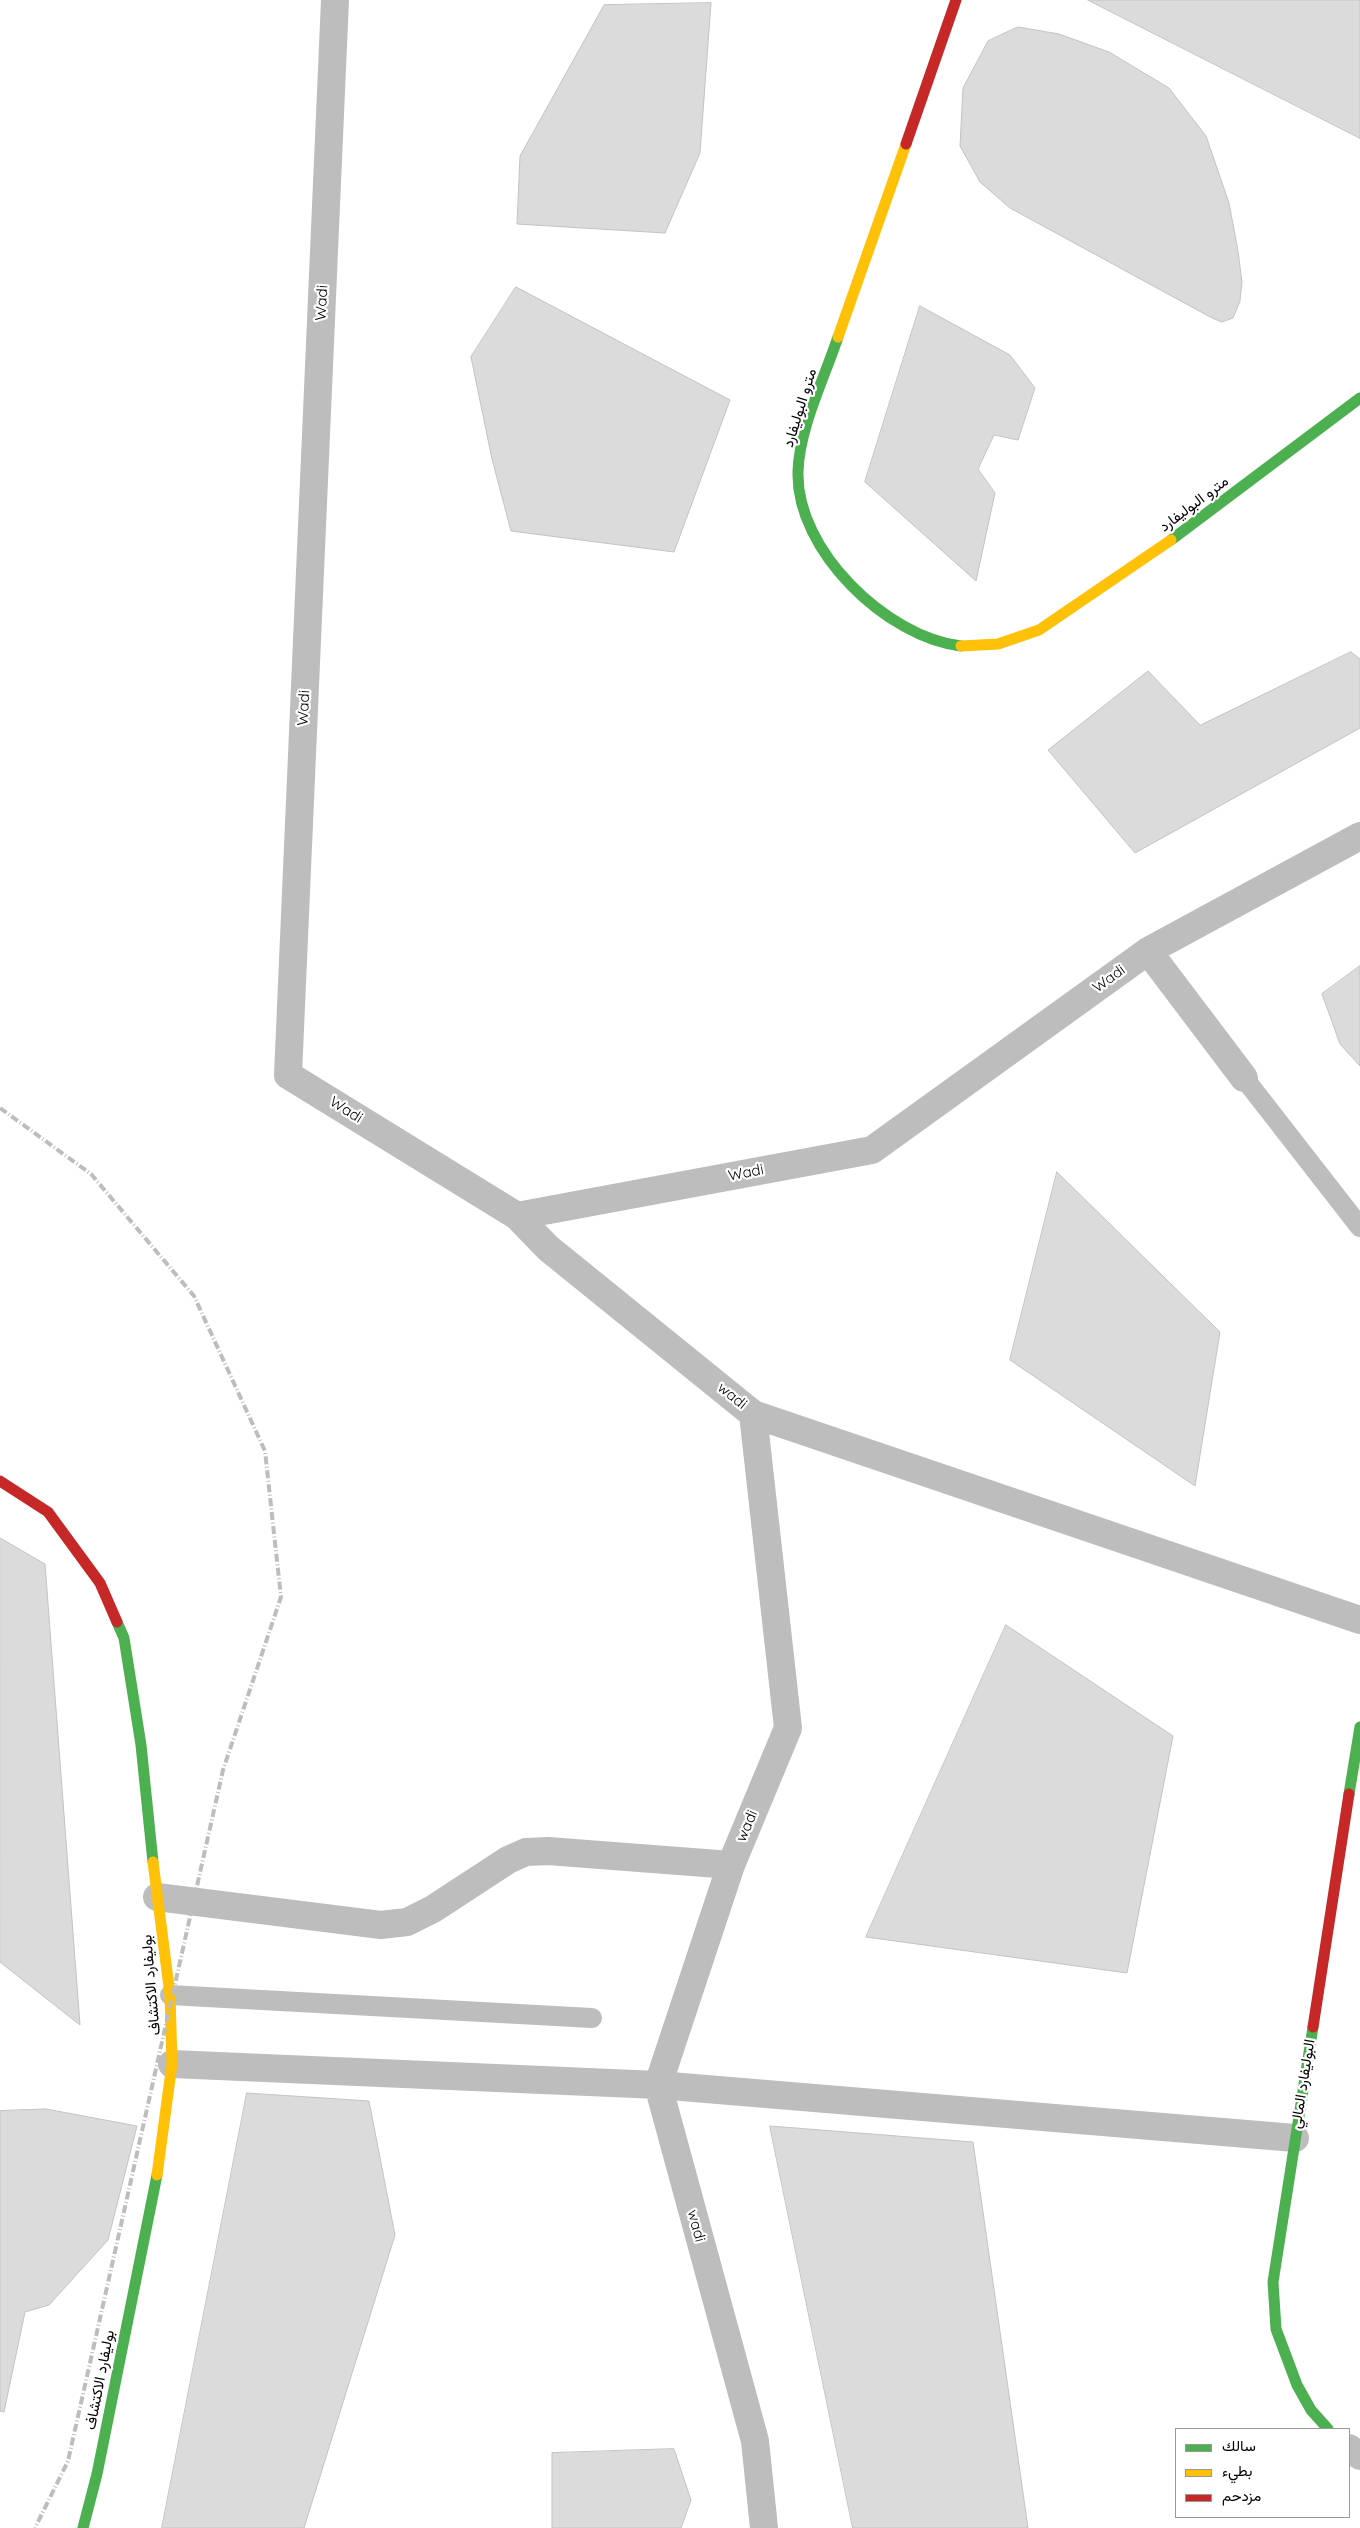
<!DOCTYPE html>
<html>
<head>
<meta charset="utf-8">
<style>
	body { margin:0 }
	#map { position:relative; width:1360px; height:2528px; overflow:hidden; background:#fff; font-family:Quicksand,Vazirmatn,sans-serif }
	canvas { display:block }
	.legend { position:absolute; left:1175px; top:2428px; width:175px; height:90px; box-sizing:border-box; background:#fff; border:1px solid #999; margin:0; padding:6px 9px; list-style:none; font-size:15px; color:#000 }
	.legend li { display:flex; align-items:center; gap:10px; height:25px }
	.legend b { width:25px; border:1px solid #999 }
</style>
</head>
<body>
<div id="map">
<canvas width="1360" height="2528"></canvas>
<ul class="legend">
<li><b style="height:6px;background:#4caf50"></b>سالك</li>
<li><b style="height:6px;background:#ffc107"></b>بطيء</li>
<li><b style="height:6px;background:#c62828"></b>مزدحم</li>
</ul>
</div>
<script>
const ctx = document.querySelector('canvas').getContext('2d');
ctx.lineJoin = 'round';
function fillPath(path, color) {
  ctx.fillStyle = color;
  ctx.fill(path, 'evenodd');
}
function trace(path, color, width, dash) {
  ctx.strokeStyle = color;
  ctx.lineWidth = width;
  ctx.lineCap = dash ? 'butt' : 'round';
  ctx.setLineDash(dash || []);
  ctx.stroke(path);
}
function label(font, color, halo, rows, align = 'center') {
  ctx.font = font + ' Quicksand,Vazirmatn,sans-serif';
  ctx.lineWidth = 4.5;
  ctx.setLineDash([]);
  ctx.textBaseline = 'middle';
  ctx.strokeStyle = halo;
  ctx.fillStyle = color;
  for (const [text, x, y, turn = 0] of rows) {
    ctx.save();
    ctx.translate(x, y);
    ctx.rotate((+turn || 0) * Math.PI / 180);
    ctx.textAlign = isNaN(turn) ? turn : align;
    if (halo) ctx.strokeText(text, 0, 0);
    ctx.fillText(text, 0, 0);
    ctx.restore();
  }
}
const building = new Path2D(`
	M1088,0H1360V138Z
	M711,3L700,153L665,233L517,224L520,156L604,5Z
	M1018,27L1059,34L1109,52L1169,88L1206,136L1229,203L1238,251L1242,282L1240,301L1233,318L1222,322L1212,318L1010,208L980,182L960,146L963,88L988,41Z
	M516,287L730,400L674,552L511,531L492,459L471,357Z
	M920,306L1010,355L1035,388L1018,440L994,435L978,469L995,493L976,581L865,482Z
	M1351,652L1360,659V728L1135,853L1048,750L1148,671L1200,725Z
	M1360,966V1066L1340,1044L1322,994Z
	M1057,1172L1220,1332L1195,1486L1010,1360Z
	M0,1538L45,1564L80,2025L0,1962Z
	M1006,1625L1173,1736L1127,1973L866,1937Z
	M247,2093L369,2101L395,2235L304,2528H162Z
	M46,2109L137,2126L108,2240L49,2305L25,2312L4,2412L0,2411V2111Z
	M770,2126L973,2142L1028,2528H853Z
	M674,2449L691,2500L681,2528H552V2453Z`);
fillPath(building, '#dbdbdb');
trace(building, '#c3c3c3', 1);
trace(new Path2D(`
	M1244,1078L1360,1227
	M170,1995L592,2018`), '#bdbdbd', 20);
trace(new Path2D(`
	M335,0L288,1075L517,1216L872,1150L1148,951L1360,836
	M1148,951L1244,1078
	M517,1216L548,1248L753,1414L788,1728L731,1865L658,2085L755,2441L764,2528
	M753,1414L1360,1620
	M157,1897L381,1925L407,1922L433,1909L508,1860L526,1852L548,1851L731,1865
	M172,2064L658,2085L1295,2138
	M1349,2448L1360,2456`), '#bdbdbd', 28);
trace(new Path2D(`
	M838,337C824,379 799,429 798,472C796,550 886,637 961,646
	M1171,540L1360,398
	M117,1622L124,1638L141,1745L153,1862
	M1349,1794L1360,1727
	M1313,2027L1273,2282L1276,2329L1297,2385L1311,2410L1328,2429
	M83,2528L97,2474L157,2175`), '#4caf50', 11);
trace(new Path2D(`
	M838,337L906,144
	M961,646L998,644L1039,630L1171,540
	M153,1862L170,1995L172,2064L157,2175`), '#ffc107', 11);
trace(new Path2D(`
	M906,144L956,0
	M0,1481L48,1512L100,1583L117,1622
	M1313,2027L1349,1794`), '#c62828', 11);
trace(new Path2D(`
	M0,1108L91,1174L194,1296L265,1451L281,1597L223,1770L68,2461L35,2528`), '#bdbdbd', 4, [8, 2.5, 1, 2.5]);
label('15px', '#000', '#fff', [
	["Wadi",322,303,-87],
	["مترو البوليفارد",800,408,-73],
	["مترو البوليفارد",1194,504,-37],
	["Wadi",304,708,-87],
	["Wadi",1109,979,-36],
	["Wadi",346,1110,32],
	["Wadi",746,1173,-11],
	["wadi",732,1396,39],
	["wadi",747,1826,-67],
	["بوليفارد الاكتشاف",151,1985,-95],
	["البوليفارد المالي",1303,2084,-81],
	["wadi",696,2226,75],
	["بوليفارد الاكتشاف",100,2380,-79]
]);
</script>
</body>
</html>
